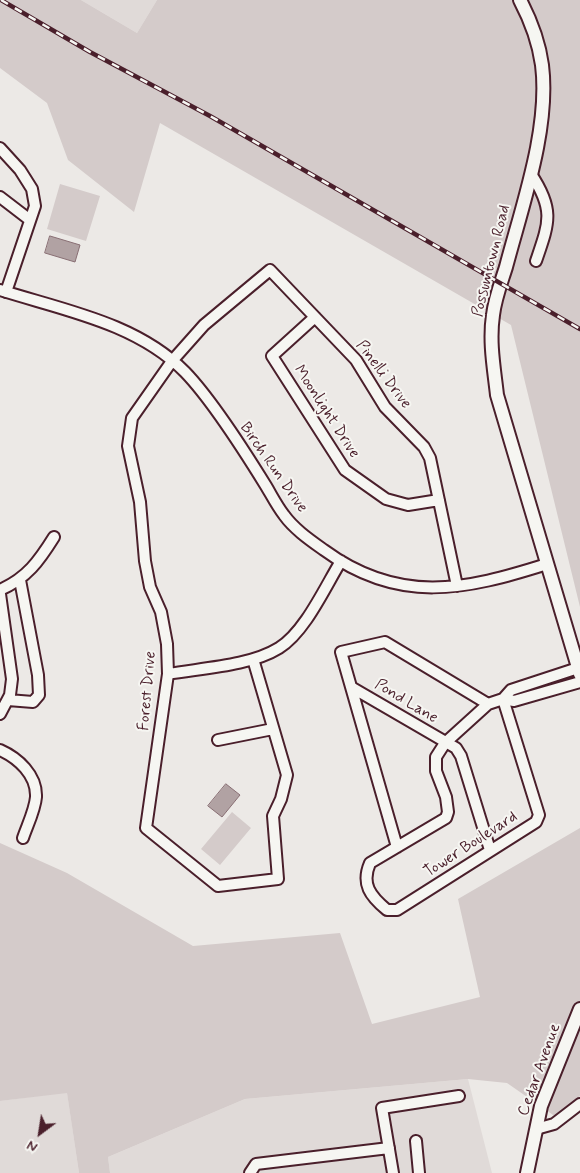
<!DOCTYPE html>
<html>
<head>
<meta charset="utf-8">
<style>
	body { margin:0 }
	#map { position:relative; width:580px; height:1173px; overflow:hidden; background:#ece9e6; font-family:Mynerve,sans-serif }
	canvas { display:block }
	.north { position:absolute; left:15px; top:1108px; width:50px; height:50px; -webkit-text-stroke:4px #f6f6f2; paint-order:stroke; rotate:211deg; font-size:14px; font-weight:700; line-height:20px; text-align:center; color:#4a1f2b }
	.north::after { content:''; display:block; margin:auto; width:18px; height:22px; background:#4a1f2b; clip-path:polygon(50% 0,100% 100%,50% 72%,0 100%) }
</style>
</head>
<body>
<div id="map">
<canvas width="580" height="1173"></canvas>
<div class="north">N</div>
</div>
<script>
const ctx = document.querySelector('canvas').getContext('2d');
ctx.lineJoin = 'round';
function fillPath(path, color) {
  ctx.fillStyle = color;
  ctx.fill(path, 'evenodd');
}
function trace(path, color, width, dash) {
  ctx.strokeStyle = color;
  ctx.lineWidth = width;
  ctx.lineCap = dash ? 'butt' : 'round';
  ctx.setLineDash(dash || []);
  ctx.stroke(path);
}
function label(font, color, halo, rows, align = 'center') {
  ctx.font = font + ' Mynerve,sans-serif';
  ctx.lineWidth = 4;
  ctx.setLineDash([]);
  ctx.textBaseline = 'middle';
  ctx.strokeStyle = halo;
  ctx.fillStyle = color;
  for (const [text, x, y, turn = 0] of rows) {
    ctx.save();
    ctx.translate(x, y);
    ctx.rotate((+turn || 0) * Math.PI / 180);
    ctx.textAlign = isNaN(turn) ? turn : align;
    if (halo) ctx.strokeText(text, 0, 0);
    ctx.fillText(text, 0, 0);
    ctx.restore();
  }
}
fillPath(new Path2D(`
	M81,0H157L137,33Z
	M468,1079L492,1173H110L108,1157L245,1099Z
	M67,1092L79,1173H0V1101Z`), '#e0dad8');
fillPath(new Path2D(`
	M0,0H81L137,33L157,0H580V607L511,325L160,123L134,212L68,160L47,103L0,68Z
	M60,184L100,196L86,241L47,229Z
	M232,812L251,828L220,865L201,849Z
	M580,828V1096L556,1117L507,1083L468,1079L245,1099L108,1157L110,1173H79L67,1093L0,1101V843L67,873L193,946L340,933L372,1024L480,997L458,899Z`), '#d4cbca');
const water = new Path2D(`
	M50,236L80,245L75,262L45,253Z
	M226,784L240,795L222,817L208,806Z`);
fillPath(water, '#b1a2a3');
trace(water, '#886e73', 1);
const minor = new Path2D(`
	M0,148L20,170L32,189L35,206L6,292
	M531,174C555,210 549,223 536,261
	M0,197L30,220
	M0,290C63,310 137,323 185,372C213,401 245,452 266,486C272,496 277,506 284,515C294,529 310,540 324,550C399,605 465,590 547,564
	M315,317L272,356L345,470L386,499L408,505L439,500
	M0,590C27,578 39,561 54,537
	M0,594L12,679L10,695L0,714
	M253,659L287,775L281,799L273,816L278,879L218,886L146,828L168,674L167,644L161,612L150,587L145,561L140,502L128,446L132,418L172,361L204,325L270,270L356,360L385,407L424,447L430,458L457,586
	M578,668L511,690L503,699L514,701L580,682
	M168,674C202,668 250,666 279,648C305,632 325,587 341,561
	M351,687L456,748L461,756L490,850
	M503,699L539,815L536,822L397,910H387C370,896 361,884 370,863L446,818L448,812L446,797L436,771V757L445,743L488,704Z
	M8,700L33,702L39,695L38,675L20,580
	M218,740L273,729
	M0,750C18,758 37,775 36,797C35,810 27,826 23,838
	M397,847L341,652L385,642L488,704
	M536,1129L554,1124L580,1104
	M416,1141L419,1173
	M250,1173L256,1164L389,1148
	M393,1173L382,1108L459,1096`);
const major = new Path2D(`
	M520,0C530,19 539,43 542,65C550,128 522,206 506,267C501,283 495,298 493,315C489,342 494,368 497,395L580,674
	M527,1173L541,1106L580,1009`);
trace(minor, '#4a1f2b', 14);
trace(major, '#4a1f2b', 16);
trace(minor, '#f6f6f2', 10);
trace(major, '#f6f6f2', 12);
const rail = new Path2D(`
	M1,0L90,52L210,116L580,329`);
trace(rail, '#4a1f2b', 4.5);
trace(rail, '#f6f6f2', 2.5, [8]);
label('16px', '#4a1f2b', '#f6f6f2', [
	["Possumtown Road",492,261,-76],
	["Pinelli Drive",383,375,53],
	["Moonlight Drive",326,412,57],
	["Birch Run Drive",273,468,55],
	["Forest Drive",148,691,-85],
	["Pond Lane",406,702,31],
	["Tower Boulevard",471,845,-33],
	["Cedar Avenue",540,1070,-70]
]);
</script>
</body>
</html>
